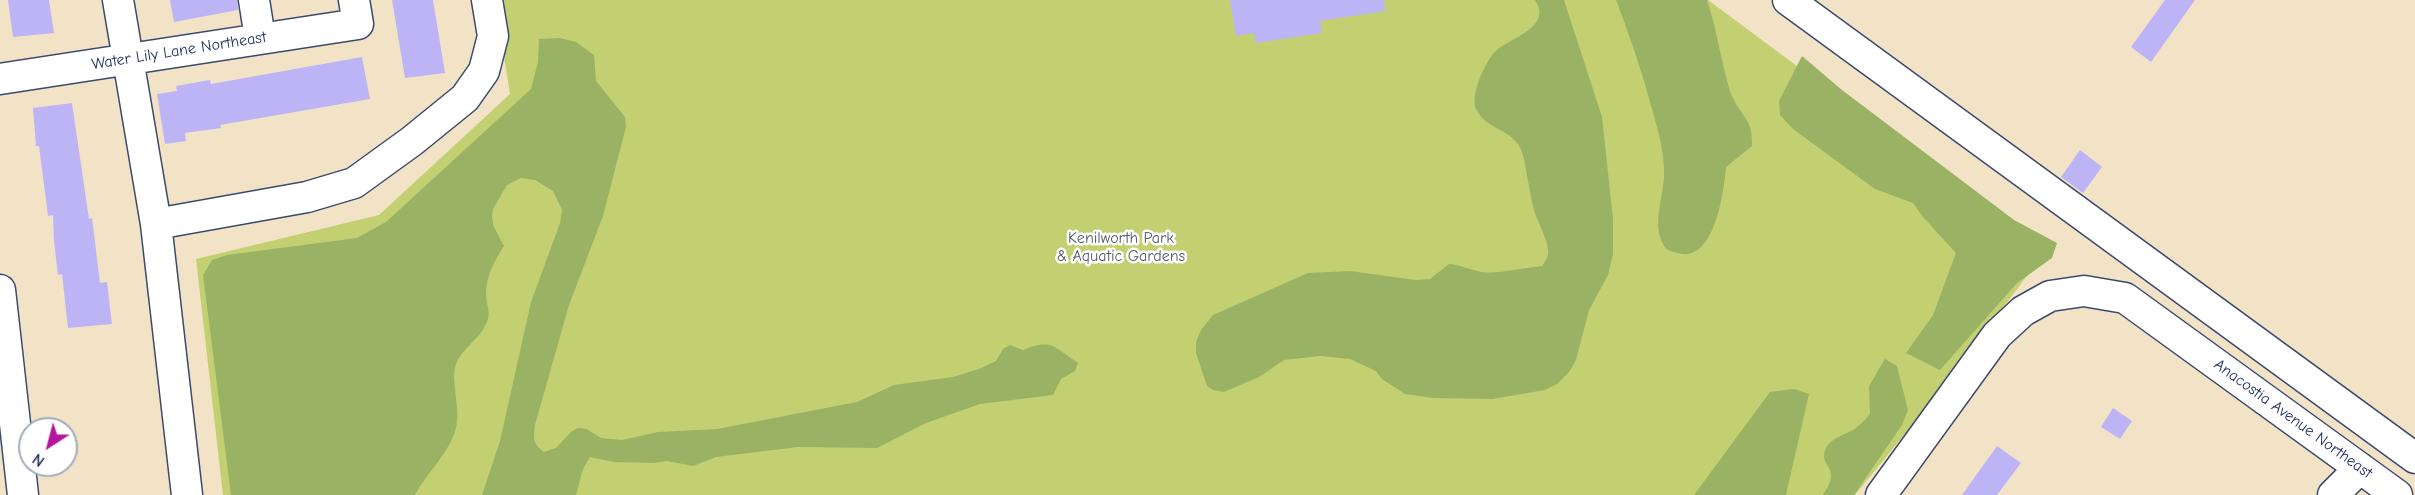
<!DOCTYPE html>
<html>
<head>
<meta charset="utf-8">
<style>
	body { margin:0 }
	#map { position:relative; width:2415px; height:495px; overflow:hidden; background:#f2e3c7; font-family:"Comic Neue",sans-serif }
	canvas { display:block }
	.north { position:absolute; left:18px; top:417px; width:60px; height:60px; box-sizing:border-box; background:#fff; border:2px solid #a4acbf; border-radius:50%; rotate:216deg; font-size:16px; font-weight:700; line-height:24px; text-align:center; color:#1b2f5e }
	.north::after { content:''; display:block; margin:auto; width:21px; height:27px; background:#b5179e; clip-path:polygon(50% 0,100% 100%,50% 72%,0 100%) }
</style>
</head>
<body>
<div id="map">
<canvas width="2415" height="495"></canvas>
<div class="north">N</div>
</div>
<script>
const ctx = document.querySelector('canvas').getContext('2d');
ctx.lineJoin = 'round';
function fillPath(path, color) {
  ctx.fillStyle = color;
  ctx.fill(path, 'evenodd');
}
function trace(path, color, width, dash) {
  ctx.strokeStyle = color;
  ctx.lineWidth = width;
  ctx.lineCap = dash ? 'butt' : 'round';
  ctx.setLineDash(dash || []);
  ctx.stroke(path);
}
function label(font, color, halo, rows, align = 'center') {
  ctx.font = font + ' "Comic Neue",sans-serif';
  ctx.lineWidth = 5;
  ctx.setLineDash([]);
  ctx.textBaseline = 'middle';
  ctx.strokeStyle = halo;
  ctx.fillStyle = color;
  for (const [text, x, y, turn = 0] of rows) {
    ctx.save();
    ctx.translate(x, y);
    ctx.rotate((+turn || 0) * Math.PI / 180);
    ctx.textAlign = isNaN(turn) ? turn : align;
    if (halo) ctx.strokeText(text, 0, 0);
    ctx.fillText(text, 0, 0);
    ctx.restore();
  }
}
fillPath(new Path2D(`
	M495,0H1708L2046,251L1935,397L1855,495H223L196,259L379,215L510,94Z`), '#c3d072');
fillPath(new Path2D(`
	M1535,0H1564L1602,117L1613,219V254L1608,275L1589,310L1576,360L1569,372L1557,384L1545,390L1493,399L1433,398L1405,394L1382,379L1376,371L1350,359L1320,356L1284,360L1259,377L1224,392L1213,390L1207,386L1196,353V342L1201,330L1213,315L1308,273L1350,271L1416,280L1430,279L1449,264C1462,265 1470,270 1481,272C1500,274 1523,268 1542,266C1546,261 1549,256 1548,249C1546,236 1538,223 1534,210C1530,195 1528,180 1525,165C1524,158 1522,150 1518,144C1506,128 1485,128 1476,109C1470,96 1484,65 1493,54C1506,38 1554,29 1535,0Z
	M1616,0H1707C1717,30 1721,61 1730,91C1739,117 1753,115 1752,146L1726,167C1724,189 1716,258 1682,254C1674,252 1667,252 1663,244C1652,225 1663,197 1664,177C1665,154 1658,130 1652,109C1642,72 1630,36 1616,0Z
	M560,38L576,42L594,55L596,81L625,117L626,127L603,216L569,305L535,425C533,439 533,444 544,452L556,448L571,432L578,428L587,429L601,438L622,440L658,432L717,429L857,402L894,385L953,377L979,369L996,361L1003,349L1010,345L1023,350C1052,338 1054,347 1078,363L1075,371L1061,379L1053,395L980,404L926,423L877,448L798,447L716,457L693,466L667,461L654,463L614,462L590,457L583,469L576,495H482L500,441L531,302L560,223L562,210L553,191L535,180L521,178L507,185L493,209L492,218L494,227L504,246C495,260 486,276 486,293C486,305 492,313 486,324C479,340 462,348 456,364C450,379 461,409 456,428C449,454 427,472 415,495H231L203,275L212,260L227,255L357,238L386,222L531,89L538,62L539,39Z
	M1802,56L1842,90L2014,220L2057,243L2052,258L2017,283L1940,370L1906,353L1933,315L1956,253L1923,217L1913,203L1875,189L1793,129L1780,115L1779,101Z
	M1885,359L1897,366L1908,410L1902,425L1854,495H1823C1844,465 1817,468 1826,448C1831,438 1844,435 1853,430C1859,426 1865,420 1870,414L1869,386Z
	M1794,389L1809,394L1786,495H1694L1770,392Z`), '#9ab264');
fillPath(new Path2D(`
	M8,0H49L54,33L13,37Z
	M170,0H237L238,10L174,22Z
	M392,0H433L445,73L405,78Z
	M1230,0H1384L1385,11L1320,21L1322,33L1256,43L1254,33L1236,36Z
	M2165,0H2195L2151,62L2131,47Z
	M362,57L370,99L220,125L221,128L185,133L186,141L165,144L157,94L177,91L176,86L210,80L211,84Z
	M72,103L89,219L92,218L100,283L107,282L112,324L68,328L62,274L58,275L54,242L53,215L48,216L39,146H36L33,108Z
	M2080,150L2102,167L2083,193L2061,177Z
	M2113,408L2132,421L2120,439L2101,427Z
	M1997,446L2021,463L1997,495H1962Z`), '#bdb4f6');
const minor = new Path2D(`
	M118,0L156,224L187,495
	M254,0L260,38
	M1788,0L2415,458
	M0,79L358,24L354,0
	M156,224L307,197L354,183L412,141L465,98L484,71L493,36L487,0
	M0,290L23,495
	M1881,495L1997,335L2023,311L2050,296L2084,291L2125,298L2397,495
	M2333,495L2360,468`);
trace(minor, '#3b4a6e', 33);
trace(minor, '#fff', 30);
label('16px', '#1b2f5e', '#fff', [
	["Water Lily Lane Northeast",179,51,-9],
	["Anacostia Avenue Northeast",2293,419,36]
]);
label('16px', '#4d5f64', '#fff', [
	["Kenilworth Park",1121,238],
	["& Aquatic Gardens",1121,256]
]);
</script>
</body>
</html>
